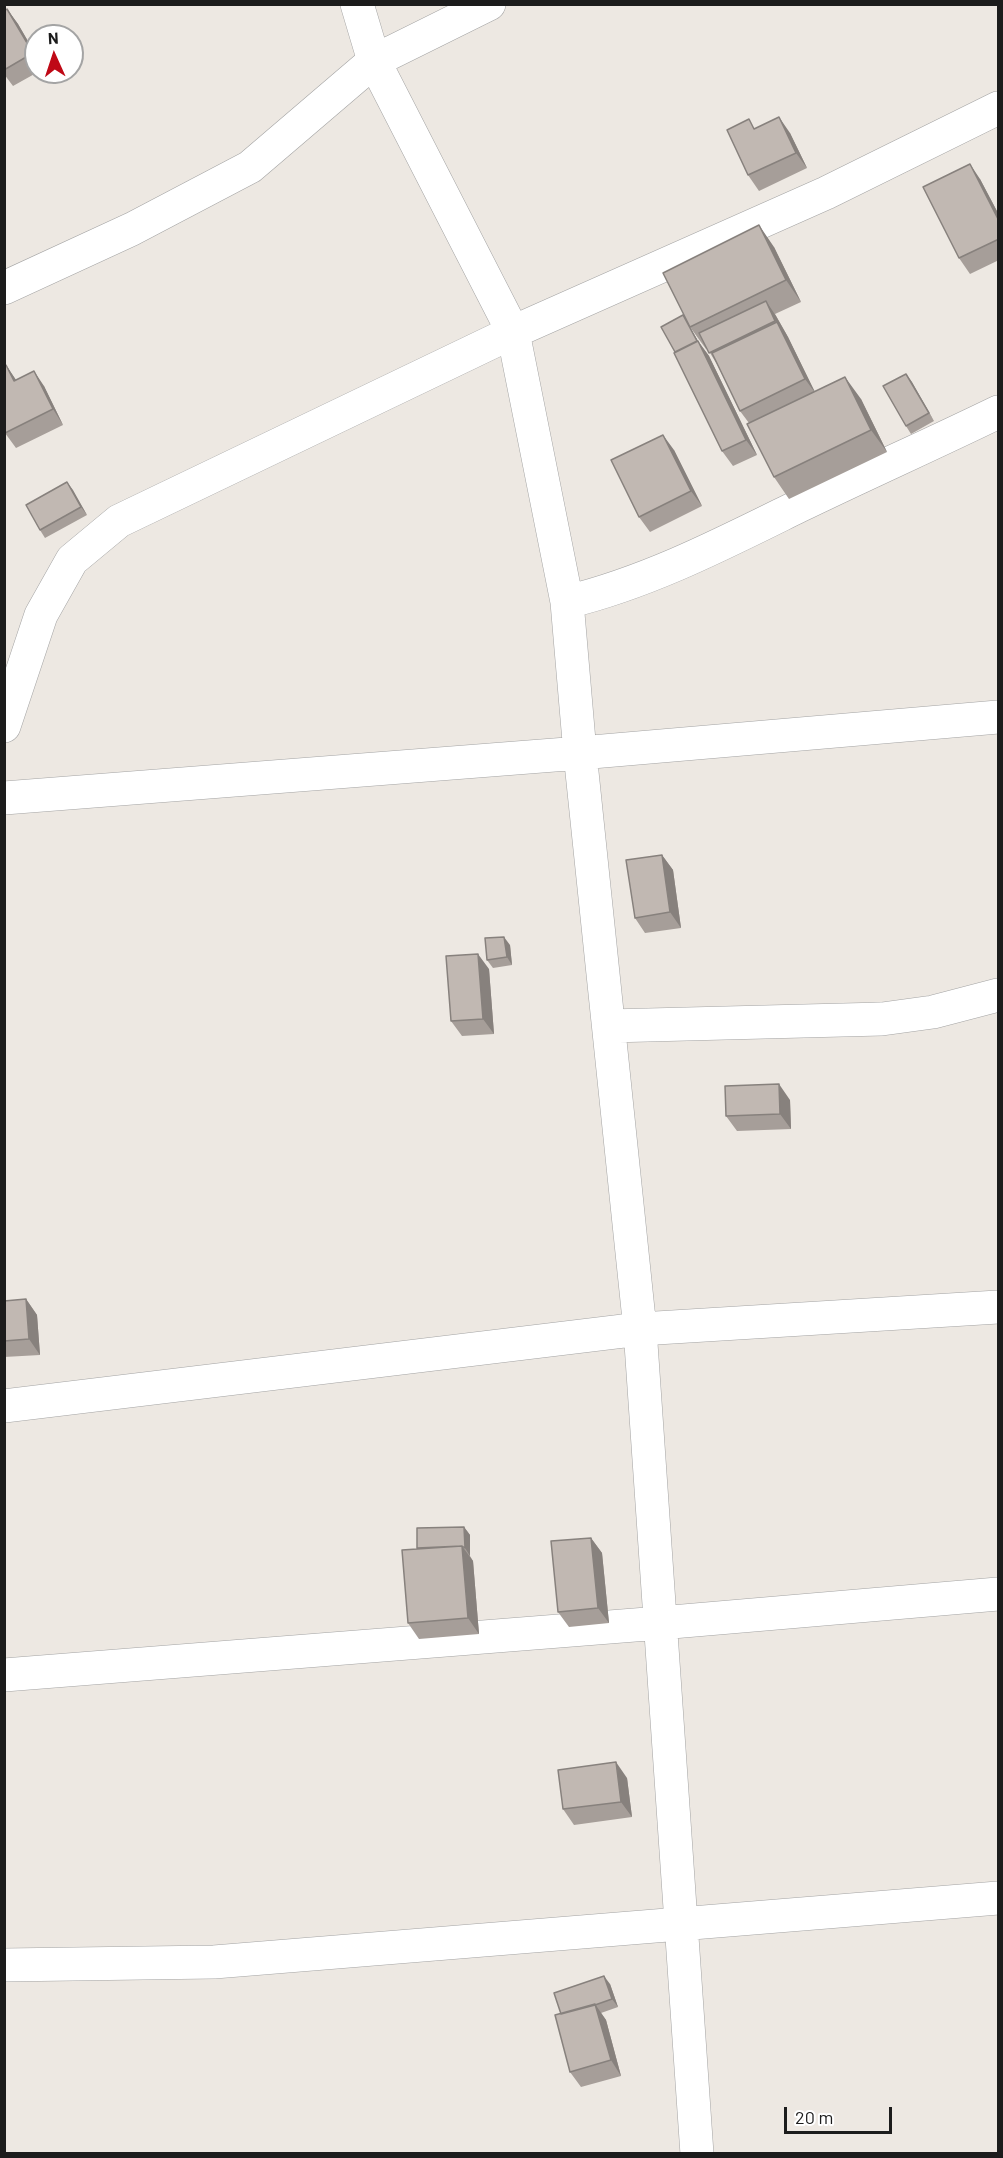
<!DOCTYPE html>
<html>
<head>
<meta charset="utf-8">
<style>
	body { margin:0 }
	#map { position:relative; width:1003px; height:2158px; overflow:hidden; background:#ede8e2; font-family:Barlow,sans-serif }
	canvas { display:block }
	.frame { position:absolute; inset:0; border:6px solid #1c1c1c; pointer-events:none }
	.north { position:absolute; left:24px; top:24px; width:60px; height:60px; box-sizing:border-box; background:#fff; border:2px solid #a4a4a4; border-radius:50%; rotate:357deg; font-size:16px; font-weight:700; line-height:24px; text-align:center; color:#1c1c1c }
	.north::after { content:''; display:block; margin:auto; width:21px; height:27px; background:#bf0916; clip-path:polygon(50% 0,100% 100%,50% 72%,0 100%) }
	.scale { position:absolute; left:784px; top:2107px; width:108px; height:27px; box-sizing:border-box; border:3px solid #1c1c1c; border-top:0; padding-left:8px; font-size:18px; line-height:21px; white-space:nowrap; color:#1c1c1c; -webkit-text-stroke:4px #fff; paint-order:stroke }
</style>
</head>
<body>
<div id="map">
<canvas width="1003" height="2158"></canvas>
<div class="frame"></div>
<div class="north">N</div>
<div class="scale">20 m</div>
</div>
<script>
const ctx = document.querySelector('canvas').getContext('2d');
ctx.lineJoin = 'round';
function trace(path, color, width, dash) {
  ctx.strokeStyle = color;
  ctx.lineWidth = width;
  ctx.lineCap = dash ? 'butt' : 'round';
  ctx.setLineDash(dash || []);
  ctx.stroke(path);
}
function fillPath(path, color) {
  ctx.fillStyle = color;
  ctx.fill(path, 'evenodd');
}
const minor = new Path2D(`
	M357,4L374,61L513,332L567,602L580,753L640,1329L697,2154
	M4,288L132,229L250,167L374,61L489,4
	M567,602C649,582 724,543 799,506C865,474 932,444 998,412
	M4,726L41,615L72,560L119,521L513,332L826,193L998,108
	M4,798L580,753L998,717
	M609,1026L882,1019L933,1012L998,995
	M4,1406L640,1329L998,1307
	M4,1675L660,1623L998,1594
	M4,1965L214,1962L998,1898`);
trace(minor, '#a3a3a3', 34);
trace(minor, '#fff', 33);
fillPath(new Path2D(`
	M7,9L18,24L36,55V72H38L13,86L4,74V11Z
	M755,129L790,133L807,168L759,191L748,175Z
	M980,179L999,215V260L970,274L959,258Z
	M774,247L801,302L775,314L788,337L814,391L861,399L887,452L789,499L774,477L749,423L740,411L718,366L707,348L706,349L690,327Z
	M683,315L698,341L709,356L757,455L733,466L722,451L675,352Z
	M6,365L16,380L44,386L63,425L16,448L5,433Z
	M906,374L934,421L911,434L906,426Z
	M674,450L702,506L650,532L639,517Z
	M67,482L87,515L45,538L40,530Z
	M662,855L673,870L681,928L645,933L635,918Z
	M510,945L512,965L493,968L487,960Z
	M489,969L494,1034L462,1036L451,1021Z
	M790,1100L791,1129L737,1131L726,1116Z
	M26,1299L37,1315L40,1355L4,1357V1301Z
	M464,1527L470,1535V1556L473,1561L479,1634L419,1639L408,1623L417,1549Z
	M591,1538L602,1553L609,1623L569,1627L558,1612Z
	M627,1778L632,1817L574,1825L563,1809Z
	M610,1984L618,2007L601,2013L606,2020L621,2076L581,2087L570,2072L561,2014Z`), '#a69e99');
fillPath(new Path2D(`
	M7,9L18,24L36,55V58Z
	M779,117L790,133L807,168L796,153Z
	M970,164L980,179L999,215V221Z
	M759,225L774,247L801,302L786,280Z
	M766,301L776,316L788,337L816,394L805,379L779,326L775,321Z
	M683,315L698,341L709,356L757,455L746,440Z
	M6,365L16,380L14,381Z
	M34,371L44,386L63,425L53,409Z
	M906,374L912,382L934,421L929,413Z
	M845,377L861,399L887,452L871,430Z
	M663,435L674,450L702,506L691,491Z
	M67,482L73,490L87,515L81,507Z
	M662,855L673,870L681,928L670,912Z
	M504,937L510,945L512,965L507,957Z
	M478,954L489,969L494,1034L483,1019Z
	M779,1084L790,1100L791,1129L780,1114Z
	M26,1299L37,1315L40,1355L29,1339Z
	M464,1527L470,1535V1556L465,1548Z
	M591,1538L602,1553L609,1623L598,1608Z
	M462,1546L473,1561L479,1634L468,1618Z
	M616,1762L627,1778L632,1817L621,1802Z
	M604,1976L610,1984L618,2007L612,1999Z
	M595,2004L606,2020L621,2076L611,2060Z`), '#87817d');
const building = new Path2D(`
	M7,9L33,53L4,70V11Z
	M779,117L796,153L748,175L727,130L749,119L754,129Z
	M970,164L999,221V239L959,258L923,187Z
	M759,225L786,280L690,327L663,273Z
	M766,301L775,321L709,353L699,333Z
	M683,315L697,341L675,352L661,327Z
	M777,322L805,379L740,411L712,353Z
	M698,341L746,440L722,451L674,353Z
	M4,365H6L14,381L34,371L53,409L5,433Z
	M906,374L929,413L906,426L883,386Z
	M845,377L871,430L774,477L747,424Z
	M663,435L691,491L639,517L611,460Z
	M67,482L81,507L40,530L26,505Z
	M662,855L670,912L635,918L626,860Z
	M504,937L507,957L487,960L485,938Z
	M478,954L483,1019L451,1021L446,956Z
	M779,1084L780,1114L726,1116L725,1086Z
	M26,1299L29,1339L4,1341V1301Z
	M464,1527L465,1548L462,1546L417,1548V1528Z
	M591,1538L598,1608L558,1612L551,1541Z
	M462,1546L468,1618L408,1623L402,1550Z
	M616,1762L621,1802L563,1809L558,1770Z
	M604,1976L612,1999L595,2005L561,2014L554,1993Z
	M595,2004L611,2060L570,2072L555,2015Z`);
fillPath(building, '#c1b8b2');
trace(building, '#87817d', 1.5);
</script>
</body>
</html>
